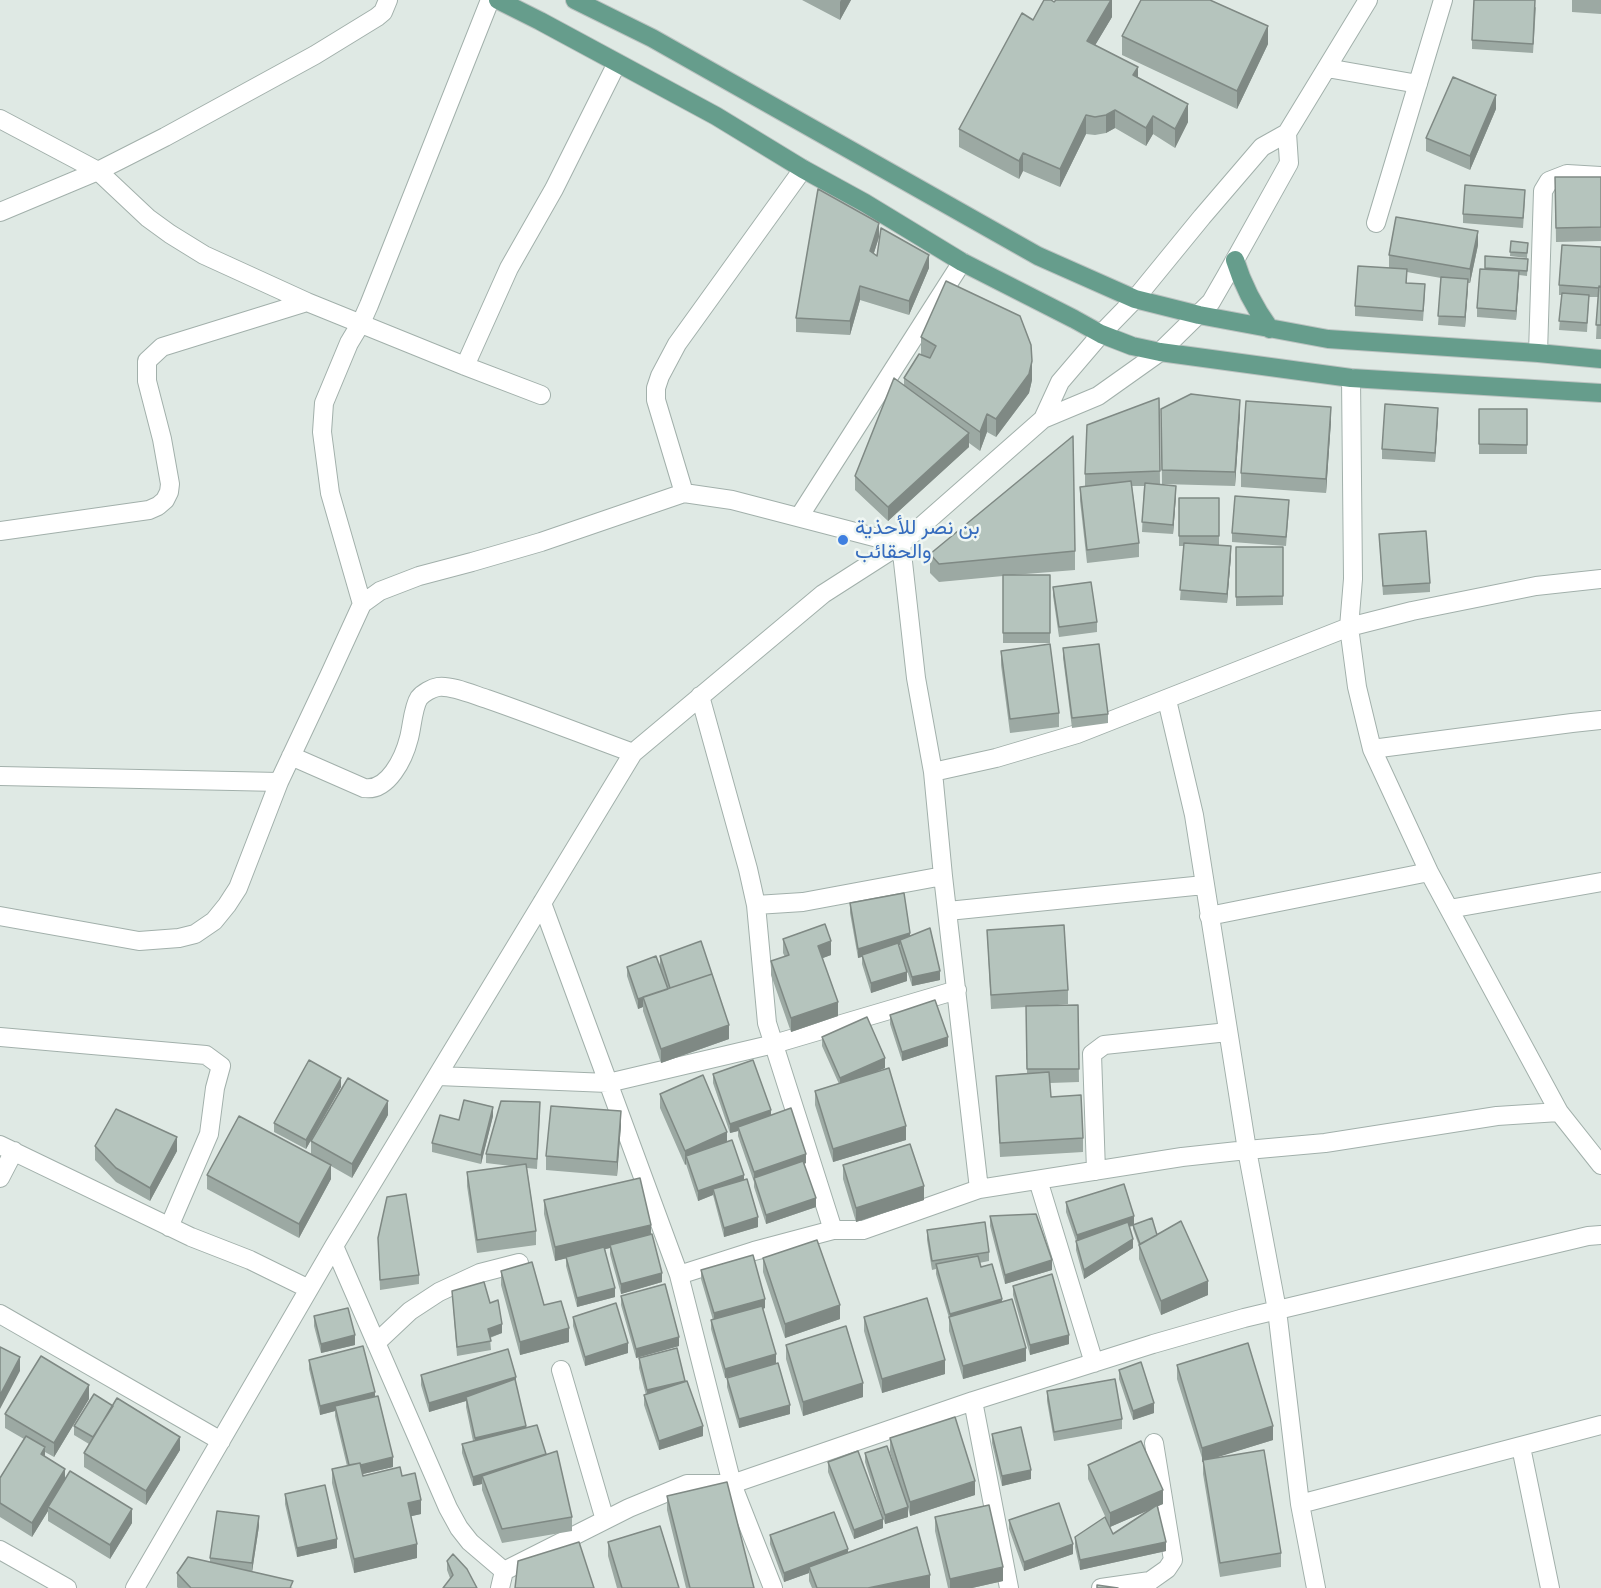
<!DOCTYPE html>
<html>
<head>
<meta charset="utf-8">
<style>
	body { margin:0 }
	canvas { display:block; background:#dfe9e4 }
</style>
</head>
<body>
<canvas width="1601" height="1588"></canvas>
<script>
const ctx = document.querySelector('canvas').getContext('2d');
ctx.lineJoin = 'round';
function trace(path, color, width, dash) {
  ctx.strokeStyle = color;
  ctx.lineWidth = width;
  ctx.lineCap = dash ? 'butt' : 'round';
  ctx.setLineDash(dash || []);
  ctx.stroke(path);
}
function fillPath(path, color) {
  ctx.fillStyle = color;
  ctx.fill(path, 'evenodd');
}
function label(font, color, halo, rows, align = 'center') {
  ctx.font = font + ' "IBM Plex Sans",Vazirmatn,sans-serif';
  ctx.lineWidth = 5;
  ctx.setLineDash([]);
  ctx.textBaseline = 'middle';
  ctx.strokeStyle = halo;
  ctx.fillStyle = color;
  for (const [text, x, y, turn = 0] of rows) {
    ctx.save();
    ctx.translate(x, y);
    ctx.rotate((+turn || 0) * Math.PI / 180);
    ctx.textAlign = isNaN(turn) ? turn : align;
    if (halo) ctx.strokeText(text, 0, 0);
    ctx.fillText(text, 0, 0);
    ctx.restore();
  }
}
const minor = new Path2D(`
	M1327,68L1418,84
	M0,119L98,171L148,218L170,234L204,255L307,302L465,366L541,395
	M0,212L98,171L165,137L315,55L377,17L383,12L388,0
	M1376,223L1443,0
	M1538,353L1543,191L1549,181L1567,174L1601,176
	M465,366L509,268L554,189L617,63
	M1351,378L1353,579L1349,627L1357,687L1372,749L1429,872L1559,1112L1601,1165
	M1043,419L1060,382L1101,334L1135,299L1202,217L1262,147L1287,133L1368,0
	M684,493L656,400V388L660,376L677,344L803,169
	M799,517L962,262
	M0,531L149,510L158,506L165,500L169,492L170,484L162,439L147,381V361L162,347L307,302
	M362,604L330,493L322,432L324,403L349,343L361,323L369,305L490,0
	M700,696L748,869L756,905L803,902L943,876
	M1167,700L1194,815L1247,1150L1277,1310L1300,1504L1316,1588
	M1372,749L1572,723L1601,720
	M291,756L364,788C388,792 404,758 409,738C412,727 413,707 419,698C423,693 432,688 438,687C451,685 474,695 487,699C536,716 584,735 633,753
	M933,772L996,758L1077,734L1349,627L1412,611L1536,586L1601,579
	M0,776L279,782
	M542,903L679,1275L732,1484L773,1588
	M756,905L767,1023L833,1230
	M1449,909L1601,882
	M948,911L1204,885
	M0,916L139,941L179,938L195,934L214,921L227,905L238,888L279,782L329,676L362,604L380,591L419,576L472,562L541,542L684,493L732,500L901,544L916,678L933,772L943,876L979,1189
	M1209,916L1429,872
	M0,1037L206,1055L221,1066L215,1088L209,1134L169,1227
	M438,1076L608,1083L774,1044L957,990
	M0,1145L191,1237L250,1260L309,1289
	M1096,1171L1092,1054L1104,1045L1228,1032
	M0,1178L14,1151
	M1038,1180L1094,1363
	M334,1246L448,1508L459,1528L470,1542L504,1571
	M679,1275L754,1251L833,1230H863L979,1189L1182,1157L1247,1150L1325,1143L1497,1116L1559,1112
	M0,1314L221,1441
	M376,1343L410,1311L439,1292L480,1273L519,1263
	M561,1370L605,1520
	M973,1401L1009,1588
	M1521,1447L1550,1588
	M1300,1504L1601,1425
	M0,1550L67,1588
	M135,1588L334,1246L633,753L823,594L901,544L1043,419L1098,396L1160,352L1211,302L1226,276L1289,163L1287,133
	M500,1588L504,1571L629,1508L687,1484H732L973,1401L1153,1344L1244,1318L1588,1236L1601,1235
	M1101,1588L1150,1581L1167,1569L1173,1560L1154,1443`);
const primary = new Path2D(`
	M498,0L540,21L716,116L803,169L865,203L962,262L1074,319L1101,334L1132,346L1160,352L1351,378L1601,393
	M575,0L652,38L1038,256L1135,299L1199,315L1328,339L1538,353L1601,359
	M1235,260C1243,286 1254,307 1270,329`);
trace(minor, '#a2b0ab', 20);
trace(primary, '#bcc3c1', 20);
trace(minor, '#fff', 18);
trace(primary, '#669d8c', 18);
fillPath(new Path2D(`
	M802,0H851L840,20Z
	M1112,0V17L1095,45L1138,77L1188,122L1175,148L1153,134L1146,146L1115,128L1106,133L1095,135L1086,134L1060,187L1023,171L1019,179L959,147V129L1033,20L1054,2Z
	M1572,0H1601V14L1572,12Z
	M1536,7L1533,53L1472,49V40Z
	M1122,36L1268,44L1237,109L1122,55Z
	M1496,109L1470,170L1426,151V138Z
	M1555,177H1601V241L1556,242Z
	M1525,199L1523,228L1463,223V214Z
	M879,237L874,253L877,256L929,268L909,315L860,300L850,335L796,332V318Z
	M1511,241L1528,243L1527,258L1510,256Z
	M1478,245L1470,283H1468L1465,327L1438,325L1441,278L1407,272V283L1425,294L1423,321L1355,316V306L1389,268V255Z
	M1601,247V339H1596L1598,297H1589L1587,332L1559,330L1562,295H1559V285Z
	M1528,259L1527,276L1519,275L1516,320L1477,317V308L1485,269Z
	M921,337L1032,380L1029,393L996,437L987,432L980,451L969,443V447L888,521L855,490V476L904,386V378L921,355Z
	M1159,398L1160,484L1176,495L1173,534L1142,532L1144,486H1132L1139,543V557L1087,563L1080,501V487H1085V474Z
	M1161,409L1240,414L1235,486L1162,484Z
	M1479,409H1527V454H1479Z
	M1438,417L1435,462L1382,459V449Z
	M1331,421L1326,493L1241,487V473Z
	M1179,498H1219V545L1231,556L1227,603L1180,600L1184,546H1179Z
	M1289,509L1286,546L1232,542V533Z
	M1379,534L1430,583V592L1383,595Z
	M1236,547H1283V605L1236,606Z
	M1075,551V570L1013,575H1050V643H1003V576L939,582L930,573V554Z
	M1053,587L1097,622V632L1059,637L1053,596Z
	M1063,648L1108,714V723L1072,728L1063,658Z
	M1001,651L1059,713V727L1010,733L1001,665Z
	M850,903L910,936L940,980L912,986L900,949V945L898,946L907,981L871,993L862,964V957L858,958L850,913Z
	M987,930L1068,990V1004L1047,1006L1078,1005L1079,1082L1050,1083L1051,1097L1083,1138V1152L1000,1157L996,1076L1027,1073L1026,1007L991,1009Z
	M783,939L831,955L822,958L838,1016L791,1032L771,975V961L785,957L783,953Z
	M660,956L729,1039L661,1063L643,1011V1007L638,1009L627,976V967L660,965Z
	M890,1015L948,1046L902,1061L890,1024Z
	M822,1037L885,1068L870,1074L906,1140L833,1162L815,1105V1091L839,1084L822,1046Z
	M713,1074L771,1115L806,1163L804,1164L816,1207L766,1224L754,1187V1182L738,1136V1131L730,1133L713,1083Z
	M341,1087L306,1149L274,1132V1123Z
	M660,1094L727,1142L744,1180L758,1227L724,1237L713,1195L698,1201L686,1164L685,1165L660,1108Z
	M540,1112L537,1169L527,1168L536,1231V1245L477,1253L467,1186V1172L511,1166L486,1163V1154Z
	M388,1115L352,1178L331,1166V1179L299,1238L207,1189V1175L311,1155V1141Z
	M493,1116L481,1164L432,1152V1143L459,1120Z
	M621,1125L617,1176L546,1170V1156Z
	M95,1146L177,1151L150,1201L116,1182L95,1160Z
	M843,1165L924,1200L856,1222L843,1179Z
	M544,1200L651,1234L662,1282L621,1294L610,1254V1248L605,1249L615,1297L577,1307L566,1266V1258L555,1261L544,1214Z
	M1066,1202L1134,1224L1157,1235L1208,1295L1161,1315L1139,1259V1246L1133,1229V1226L1129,1227L1133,1248L1084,1279L1076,1250V1241L1066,1212Z
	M990,1216L1052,1270L1005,1284L990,1226Z
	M927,1230L989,1252V1261L979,1263L981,1267L1002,1301L1026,1361L963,1379L949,1331V1318L936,1274V1269L932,1270L927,1240Z
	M378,1238L419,1275V1284L380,1290Z
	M763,1258L840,1319L785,1338L763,1272Z
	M701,1270L765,1308L763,1309L776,1364L725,1378L711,1329V1320H713L701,1279Z
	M501,1271L544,1305L569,1342L520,1355L501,1285Z
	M1013,1286L1069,1344L1030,1355L1013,1295Z
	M452,1291L490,1303L502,1333L490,1338L491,1350L457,1356Z
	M621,1296L679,1346L636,1358L621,1305Z
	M314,1316L355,1345L321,1353L314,1326Z
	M573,1317L628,1353L585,1366L573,1326Z
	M864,1317L945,1374L882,1393L864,1331Z
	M786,1345L863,1397L803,1416L786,1359Z
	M639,1358L685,1381L703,1436L659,1450L644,1405V1395H646L639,1368Z
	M309,1360L375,1397L393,1467L363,1474V1476H402L421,1514L411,1516L417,1558L354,1573L332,1483V1469L347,1466L335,1416V1411L320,1415L309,1369Z
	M1177,1365L1273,1440L1210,1459L1281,1553V1567L1220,1577L1203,1474V1461L1177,1379Z
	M1119,1370L1154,1413L1133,1420L1119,1379Z
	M421,1375L516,1384L526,1428L546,1455L572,1517V1531L502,1543L482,1490V1484L473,1486L462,1453V1444L473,1441L466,1407V1401L429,1412L421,1385Z
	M727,1378L790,1414L739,1428L727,1387Z
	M1047,1391L1122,1419V1429L1054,1441L1047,1401Z
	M89,1399L54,1457L45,1452V1456L65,1479L132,1523L110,1559L48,1521V1511L32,1537L0,1517V1478L24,1439L5,1428V1414Z
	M113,1406L180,1450L146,1505L84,1467V1453L89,1444L74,1435V1426Z
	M992,1434L1031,1479L1002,1486L992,1443Z
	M890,1438L975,1495L910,1516L908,1508V1517L885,1524L865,1462V1453L904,1497L890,1452Z
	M828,1462L883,1528L854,1539L828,1472Z
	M1088,1465L1163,1504L1158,1506L1166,1551L1080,1570L1075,1547V1537L1110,1527L1088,1479ZM1151,1509L1113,1534L1110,1527Z
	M285,1494L337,1548L297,1557L285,1504Z
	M667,1496L754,1588H686L667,1510Z
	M935,1517L1003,1581L972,1588H948L935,1531Z
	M1009,1520L1073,1554L1024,1571L1009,1529Z
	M259,1526L252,1572L293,1588H178L177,1587V1573L210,1562V1558Z
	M770,1535L848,1553L930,1588H812L809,1581V1573L784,1582L770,1544Z
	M608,1542L679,1588H617L608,1556Z
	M447,1561L477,1588L450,1578L447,1570Z`), '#9ca9a3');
fillPath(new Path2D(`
	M841,0H851L840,20V2Z
	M1111,0H1112V17L1087,59V41Z
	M1268,26V44L1237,109V91Z
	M1138,67V85L1133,75Z
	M1496,95V109L1470,170V156Z
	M1188,104V122L1175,148V129Z
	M1115,110V128L1106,133V115Z
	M1086,115V134L1060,187V169Z
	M1153,116V134L1146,146V128Z
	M1023,153V171L1019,179V161Z
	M879,223V237L870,265V251Z
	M1478,231V245L1470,283V269Z
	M929,255V268L909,315V301Z
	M1519,271V281L1516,320V311Z
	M1468,279V288L1465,327V317Z
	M860,286V300L850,335V321Z
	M1032,361V380L1029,393L996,437V419Z
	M1240,400V414L1235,486V472Z
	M1331,407V421L1326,493V479Z
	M1438,408V417L1435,462V453Z
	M987,414V432L980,451V432Z
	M969,433V447L888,521V507Z
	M1176,486V495L1173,534V525Z
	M1231,546V556L1227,603V594Z
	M910,933V942L900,940V945L858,958V949Z
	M831,941V955L818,960V946Z
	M940,971V980L912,986V977Z
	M907,972V981L871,993V983Z
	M643,998V1007L638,1009V999Z
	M838,1002V1016L791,1032V1018Z
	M729,1025V1039L661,1063V1049Z
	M948,1037V1046L902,1061V1052Z
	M885,1058V1068L840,1087V1078Z
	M341,1078V1087L306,1149V1140Z
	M388,1101V1115L352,1178V1164Z
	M493,1107V1116L481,1164V1155Z
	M771,1110V1120L738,1127V1131L730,1133V1124Z
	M621,1111V1125L617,1176V1162Z
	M906,1126V1140L833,1162V1149Z
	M727,1132V1146L686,1156V1164L685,1165V1151Z
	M177,1137V1151L150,1201V1188Z
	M806,1154V1163L755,1181L754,1178V1182V1172Z
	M331,1165V1179L299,1238V1224Z
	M744,1175V1185L713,1189V1195L698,1201V1191Z
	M924,1186V1200L856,1222V1208Z
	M816,1198V1207L766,1224V1215Z
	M1134,1216V1225L1077,1244V1235Z
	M758,1217V1227L724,1237V1228Z
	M651,1225V1239L610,1245V1248L555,1261V1247Z
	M1133,1239V1248L1084,1279V1270Z
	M1052,1260V1270L1005,1284V1275Z
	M662,1273V1282L621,1294V1284Z
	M1208,1281V1295L1161,1315V1301Z
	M615,1288V1297L577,1307V1298Z
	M765,1299V1308L714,1323V1313Z
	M1002,1299V1308L950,1323V1314Z
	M840,1305V1319L785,1338V1324Z
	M502,1324V1333L488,1338V1329Z
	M569,1328V1342L520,1355V1342Z
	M355,1335V1345L321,1353V1344Z
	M1069,1335V1344L1030,1355V1345Z
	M679,1337V1346L636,1358V1349Z
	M628,1343V1353L585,1366V1357Z
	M1026,1348V1361L963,1379V1366Z
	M776,1354V1364L725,1378V1369Z
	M20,1357V1371L0,1409V1395Z
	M945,1360V1374L882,1393V1379Z
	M516,1377V1386L466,1397V1401L429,1412V1403Z
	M685,1381V1390L647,1399V1390Z
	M863,1383V1397L803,1416V1402Z
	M89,1385V1399L54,1457V1443Z
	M375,1392V1402L335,1406V1411L320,1415V1406Z
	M1154,1403V1413L1133,1420V1411Z
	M790,1405V1414L739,1428V1419Z
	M526,1426V1435L475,1448V1438Z
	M703,1426V1436L659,1450V1441Z
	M1273,1426V1440L1202,1462V1448Z
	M180,1437V1450L146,1505V1491Z
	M45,1447V1461L41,1454Z
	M546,1454V1463L482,1476V1484L473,1486V1477Z
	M393,1457V1467L350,1477V1468Z
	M65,1469V1482L48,1507V1511L32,1537V1523Z
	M1031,1470V1479L1002,1486V1476Z
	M975,1481V1495L910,1516V1502Z
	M1163,1490V1504L1110,1527V1513Z
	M421,1500V1514L408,1517V1503Z
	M908,1507V1517L885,1524V1515Z
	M132,1509V1523L110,1559V1545Z
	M259,1516V1526L252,1572V1563Z
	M883,1519V1528L854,1539V1530Z
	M337,1539V1548L297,1557V1548Z
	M1166,1542V1551L1080,1570V1560Z
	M417,1544V1558L354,1573V1559Z
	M1073,1544V1554L1024,1571V1562Z
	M848,1549V1559L809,1567V1573L784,1582V1573Z
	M1003,1567V1581L972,1588H950V1579Z
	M930,1575V1588H868Z`), '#7f8984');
const building = new Path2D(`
	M1044,0H1051L1054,2L1056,0H1111L1087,41L1138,67L1133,75L1188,104L1175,129L1153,116L1146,128L1115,110L1106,115L1095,117L1086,115L1060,169L1023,153L1019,161L959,129L1022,13L1033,20Z
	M1141,0H1210L1268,26L1237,91L1122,36Z
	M1474,0H1535L1533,44L1472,40Z
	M1453,77L1496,95L1470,156L1426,138Z
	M1555,177H1601V227L1556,228Z
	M1465,185L1525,190L1523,218L1463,214Z
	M818,189L879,223L870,251L877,256L881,228L929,255L909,301L860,286L850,321L796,318Z
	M1396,217L1478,231L1470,269L1389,255Z
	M1511,241L1528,243L1527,253L1510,252Z
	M1562,245L1601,247V287L1599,286V288L1559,285Z
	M1485,256L1528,259L1527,271L1485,268Z
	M1358,266L1407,269L1406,283L1425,284L1423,311L1355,306Z
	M1480,269L1519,271L1516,311L1477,308Z
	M1441,277L1468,279L1465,317L1438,316Z
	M946,281L1020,316L1031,345L1032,361L1029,374L996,419L987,414L980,432L904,378L919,354L930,358L936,346L921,337Z
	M1599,286L1601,287V325H1596Z
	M1562,293L1589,295L1587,323L1559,321Z
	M894,378L969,433L888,507L855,476Z
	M1191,394L1240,400L1235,472L1162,470L1161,409Z
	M1159,398L1160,471L1085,474L1087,425Z
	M1246,401L1331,407L1326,479L1241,473Z
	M1385,404L1438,408L1435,453L1382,449Z
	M1479,409H1527V445L1479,444Z
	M1073,436L1075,551L939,564L930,554Z
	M1131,481L1139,543L1087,550L1080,487Z
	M1145,483L1176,486L1173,525L1142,522Z
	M1235,496L1289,500L1286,537L1232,533Z
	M1179,498H1219V536H1179Z
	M1426,531L1430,583L1383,586L1379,534Z
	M1184,543L1231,546L1227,594L1180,590Z
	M1236,547H1283V596L1236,597Z
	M1003,575H1050V633H1003Z
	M1091,582L1097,622L1059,627L1053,587Z
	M1050,644L1059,713L1010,719L1001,651Z
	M1099,644L1108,714L1072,718L1063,648Z
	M904,893L910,933L858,949L850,903Z
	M825,924L831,941L818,946L838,1002L791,1018L771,961L789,955L783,939Z
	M1064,925L1068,990L991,995L987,930Z
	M930,928L940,971L912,977L900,940Z
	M701,941L712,974L670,988L660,956Z
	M898,943L907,972L871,983L862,955Z
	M656,956L668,989L638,999L627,967Z
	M712,974L729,1025L661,1049L643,997Z
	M935,1000L948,1037L902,1052L890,1015Z
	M1078,1005L1079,1069H1027L1026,1006Z
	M867,1017L885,1058L840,1078L822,1037Z
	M309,1060L341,1078L306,1140L274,1123Z
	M753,1060L771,1110L730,1124L713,1074Z
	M889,1068L906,1126L833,1149L815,1091Z
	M1049,1072L1051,1097L1081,1095L1083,1138L1000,1143L996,1076Z
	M703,1075L727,1132L685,1151L660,1094Z
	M348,1078L388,1101L352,1164L311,1141Z
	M464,1100L493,1107L481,1155L432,1143L440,1115L459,1120Z
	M501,1101L540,1102L537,1159L486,1154Z
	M551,1106L621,1111L617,1162L546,1156Z
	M791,1108L806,1154L754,1172L738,1127Z
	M116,1109L177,1137L150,1188L116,1168L95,1146Z
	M239,1116L331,1165L299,1224L207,1175Z
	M732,1140L744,1175L698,1191L686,1156Z
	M910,1144L924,1186L856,1208L843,1165Z
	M803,1161L816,1198L766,1215L754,1178Z
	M526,1164L536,1231L477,1240L467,1172Z
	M640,1178L651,1225L555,1247L544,1200Z
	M747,1179L758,1217L724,1228L713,1189Z
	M1124,1184L1134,1216L1077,1235L1066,1202Z
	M406,1194L419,1275L380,1280L378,1238L387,1197Z
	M1036,1214L1052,1260L1005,1275L990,1216Z
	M1152,1218L1157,1235L1140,1244L1133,1225Z
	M1181,1221L1208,1281L1161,1301L1139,1245Z
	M985,1222L989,1252L932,1261L927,1230Z
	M1128,1222L1133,1239L1084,1270L1076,1241Z
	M652,1234L662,1273L621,1284L610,1245Z
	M817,1240L840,1305L785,1324L763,1258Z
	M604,1247L615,1288L577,1298L566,1257Z
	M753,1255L765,1299L714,1313L701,1270Z
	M978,1256L981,1267L992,1264L1002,1299L950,1314L936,1264Z
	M532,1262L544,1305L561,1301L569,1328L520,1342L501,1271Z
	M1052,1274L1069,1335L1030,1345L1013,1286Z
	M484,1282L490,1303L498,1300L502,1324L488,1329L491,1341L457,1347L452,1291Z
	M665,1284L679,1337L636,1349L621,1296Z
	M927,1298L945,1360L882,1379L864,1317Z
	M1012,1299L1026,1348L963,1366L949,1317Z
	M616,1303L628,1343L585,1357L573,1317Z
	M762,1306L776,1354L725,1369L711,1320Z
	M348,1308L355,1335L321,1344L314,1316Z
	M846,1326L863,1383L803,1402L786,1345Z
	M1248,1343L1273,1426L1202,1448L1177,1365Z
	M363,1346L375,1392L320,1406L309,1360Z
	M0,1347L20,1357L0,1395Z
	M677,1348L685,1381L647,1390L639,1358Z
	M508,1349L516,1377L429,1403L421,1375Z
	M41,1356L89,1385L54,1443L5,1414Z
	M1141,1362L1154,1403L1133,1411L1119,1370Z
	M778,1363L790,1405L739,1419L727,1378Z
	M515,1379L526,1426L475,1438L466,1397Z
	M1115,1379L1122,1419L1054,1432L1047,1391Z
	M687,1381L703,1426L659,1441L644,1395Z
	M94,1394L113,1406L93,1437L74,1426Z
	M378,1396L393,1457L361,1465L360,1463L349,1465L335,1406Z
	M117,1398L180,1437L146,1491L84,1453Z
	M955,1417L975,1481L910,1502L890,1438Z
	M537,1425L546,1454L473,1477L462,1444Z
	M1021,1427L1031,1470L1002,1476L992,1434Z
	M26,1436L45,1447L41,1454L65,1469L32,1523L0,1503V1478Z
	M1141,1441L1163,1490L1110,1513L1088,1465Z
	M887,1446L908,1507L885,1515L865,1453Z
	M1264,1450L1281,1553L1220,1563L1203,1460Z
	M557,1451L572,1517L502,1529L482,1476Z
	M858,1451L883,1519L854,1530L828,1462Z
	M360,1463L363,1476L400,1467L402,1476L415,1473L421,1500L408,1503L417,1544L354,1559L332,1469Z
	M70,1471L132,1509L110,1545L48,1507Z
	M727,1482L754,1588H690L667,1496Z
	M325,1485L337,1539L297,1548L285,1494Z
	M1059,1503L1073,1544L1024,1562L1009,1520Z
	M989,1505L1003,1567L950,1579L935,1517Z
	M1157,1505L1166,1542L1080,1560L1075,1537L1105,1517L1113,1534Z
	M217,1511L259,1516L252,1563L210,1558Z
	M834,1512L848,1549L784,1573L770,1535Z
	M660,1526L679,1588H622L608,1542Z
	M917,1527L930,1575L868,1588H817L809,1567Z
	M579,1542L594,1588H515L518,1561Z
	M453,1554L467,1569L477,1588H443L453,1575L447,1561Z
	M188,1557L293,1581L290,1588H191L177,1573Z
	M1097,1585L1118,1588H1097Z`);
fillPath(building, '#b5c4bd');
trace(building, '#7f8984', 1.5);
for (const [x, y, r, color] of [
	[843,540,6,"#3f7fe0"]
]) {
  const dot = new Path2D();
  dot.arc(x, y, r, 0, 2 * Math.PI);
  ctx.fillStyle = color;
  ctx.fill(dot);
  trace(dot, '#eff6f2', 2);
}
label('21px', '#366cbe', '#eff6f2', [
	["بن نصر للأحذية",855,528],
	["والحقائب",855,552]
], 'left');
</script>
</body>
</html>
